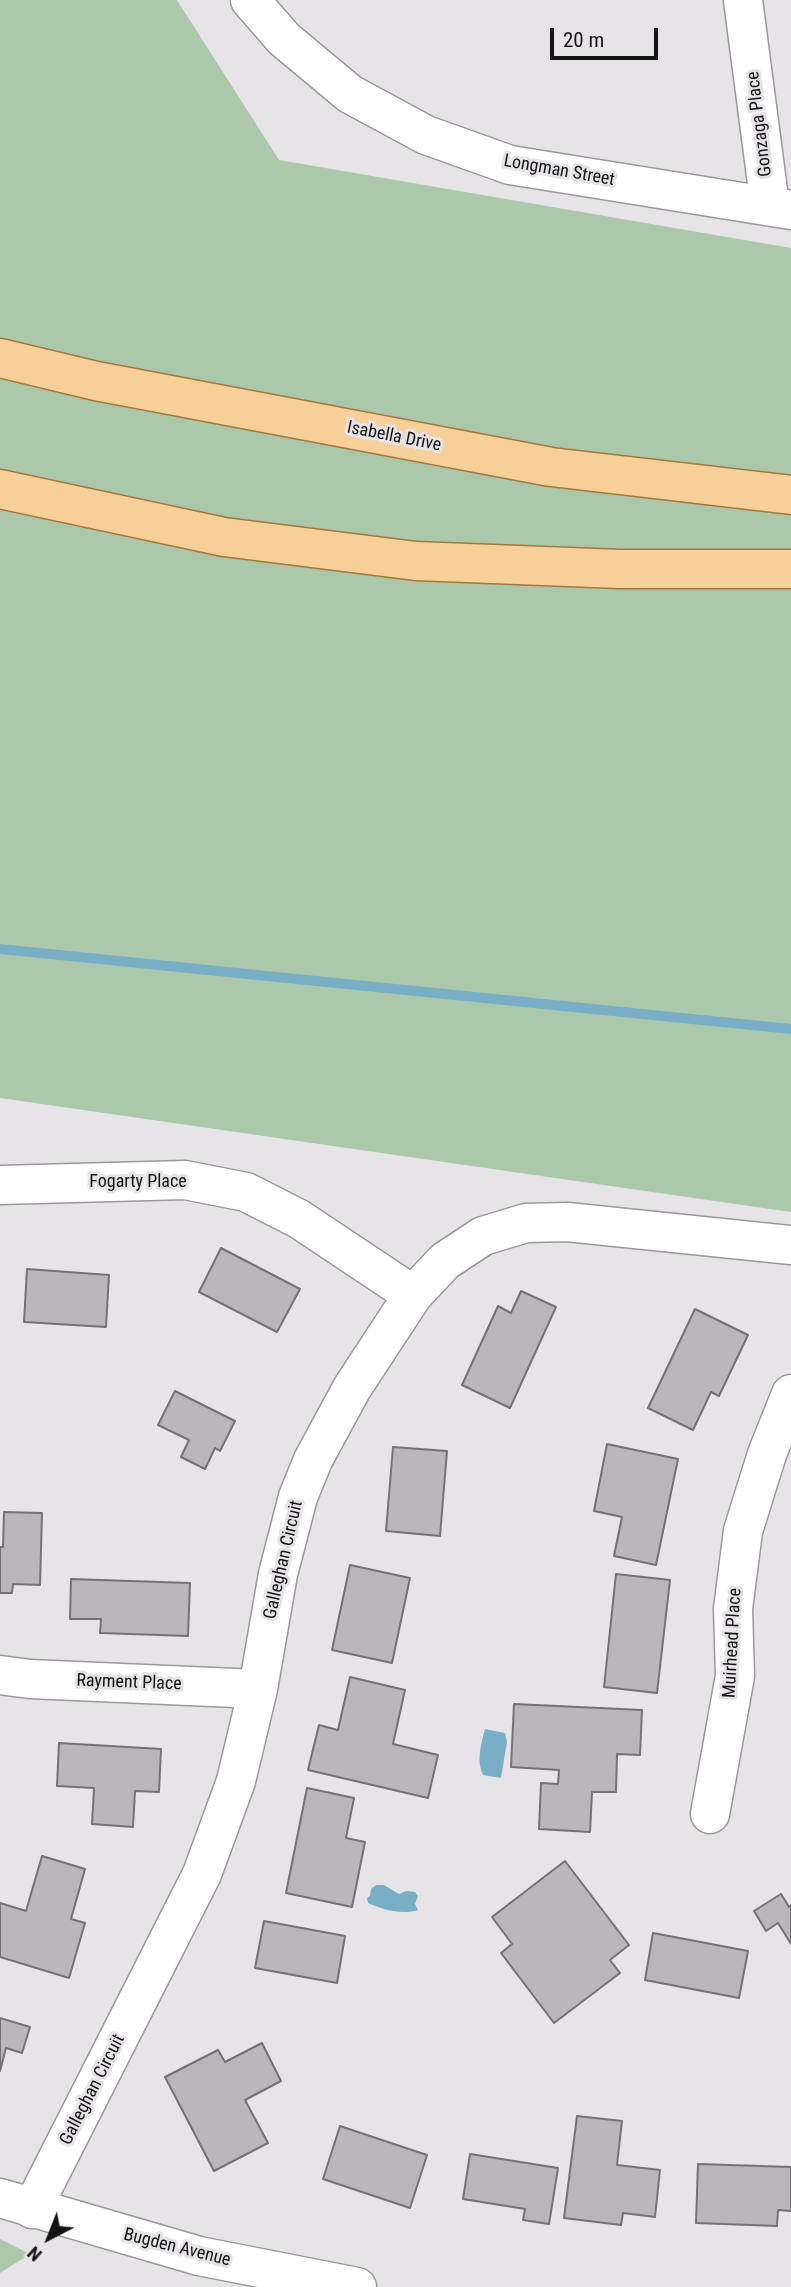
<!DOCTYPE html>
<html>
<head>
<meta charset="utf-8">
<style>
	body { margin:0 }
	#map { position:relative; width:791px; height:2287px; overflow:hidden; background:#e7e4e8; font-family:"Roboto Condensed",sans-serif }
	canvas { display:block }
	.north { position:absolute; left:14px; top:2203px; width:70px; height:70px; -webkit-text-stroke:5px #e7e4e8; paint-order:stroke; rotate:222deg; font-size:19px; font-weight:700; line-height:28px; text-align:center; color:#141314 }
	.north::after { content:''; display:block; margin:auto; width:24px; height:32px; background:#141314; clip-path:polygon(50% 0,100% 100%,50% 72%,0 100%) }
	.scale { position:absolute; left:550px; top:28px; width:108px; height:32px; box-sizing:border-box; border:4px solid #141314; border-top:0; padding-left:9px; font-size:21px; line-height:24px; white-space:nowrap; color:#141314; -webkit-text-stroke:5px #e7e4e8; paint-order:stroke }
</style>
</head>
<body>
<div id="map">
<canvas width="791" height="2287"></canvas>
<div class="north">N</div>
<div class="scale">20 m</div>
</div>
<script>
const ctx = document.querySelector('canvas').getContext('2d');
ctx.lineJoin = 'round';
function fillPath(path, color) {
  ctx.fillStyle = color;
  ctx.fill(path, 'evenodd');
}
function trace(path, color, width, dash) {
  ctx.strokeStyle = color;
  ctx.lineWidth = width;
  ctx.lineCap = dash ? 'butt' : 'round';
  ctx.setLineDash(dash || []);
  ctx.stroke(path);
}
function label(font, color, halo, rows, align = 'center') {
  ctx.font = font + ' "Roboto Condensed",sans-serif';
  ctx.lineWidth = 6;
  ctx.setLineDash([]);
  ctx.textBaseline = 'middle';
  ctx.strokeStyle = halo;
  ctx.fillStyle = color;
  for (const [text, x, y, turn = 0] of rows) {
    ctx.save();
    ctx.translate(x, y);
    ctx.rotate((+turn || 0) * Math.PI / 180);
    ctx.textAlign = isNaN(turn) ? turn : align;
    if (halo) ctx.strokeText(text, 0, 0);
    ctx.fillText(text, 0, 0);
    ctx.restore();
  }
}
fillPath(new Path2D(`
	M0,0H177L279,160L791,248V1212L0,1098Z
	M0,2239L30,2254L0,2273Z`), '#abc9aa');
fillPath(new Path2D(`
	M485,1729L505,1733L507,1742L501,1778L483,1775C476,1761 481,1744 485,1729Z
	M376,1885H384L399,1894L406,1891L415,1892L418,1896L415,1904L418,1910C402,1915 383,1910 368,1903L367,1898L370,1896L371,1889Z`), '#79afc6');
trace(new Path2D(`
	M0,949L791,1029`), '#79afc6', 10);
const building = new Path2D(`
	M221,1248L300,1289L277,1332L199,1292Z
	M27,1269L109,1275L106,1327L24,1322Z
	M521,1291L556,1307L510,1408L462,1385L498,1306L511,1313Z
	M695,1309L748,1335L719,1396L711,1392L693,1430L648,1408Z
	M175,1391L235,1421L220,1451L215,1448L205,1469L181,1457L189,1440L158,1425Z
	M607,1444L678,1459L656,1565L614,1556L622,1517L594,1511Z
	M393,1447L447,1451L440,1536L386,1531Z
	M4,1512L42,1513L40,1585L13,1584L12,1593H0V1547H3Z
	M350,1565L410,1578L392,1663L332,1650Z
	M616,1574L670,1580L657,1693L604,1687Z
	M71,1579L190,1583L188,1636L100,1633L101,1619H70Z
	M350,1677L405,1690L393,1744L438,1755L428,1798L308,1770L319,1725L338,1730Z
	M514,1704L642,1710L640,1755L617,1754L616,1792H592L590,1832L539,1829L541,1783L558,1784L559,1770L511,1767Z
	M59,1743L161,1749L159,1792L135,1791L133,1827L92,1824L94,1788L57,1786Z
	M307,1788L354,1798L346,1838L365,1842L352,1907L286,1893Z
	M42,1856L85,1869L71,1919L85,1923L69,1978L0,1957V1903L26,1911Z
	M565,1861L629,1945L610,1960L620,1973L554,2023L501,1953L512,1944L492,1917Z
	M781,1894L789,1907L791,1905V1944L778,1923L766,1931L754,1911Z
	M264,1921L345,1936L337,1983L255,1968Z
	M653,1933L748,1951L739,1998L645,1980Z
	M0,2018L30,2027L22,2053L6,2048L0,2071Z
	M262,2043L281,2081L245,2100L268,2143L214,2171L165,2077L218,2050L225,2062Z
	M577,2116L622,2121L617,2165L660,2170L655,2217L623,2213L621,2225L564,2218Z
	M340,2126L427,2155L410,2208L323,2179Z
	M470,2154L558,2168L549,2224L523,2220L525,2209L463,2199Z
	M698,2164L791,2167V2211L778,2210L777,2226L696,2223Z`);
fillPath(building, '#bab7ba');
trace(building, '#747275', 2);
const minor = new Path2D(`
	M250,0L284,39L350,94L426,135L510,165L791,210
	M743,0L770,206
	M0,1185L185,1180L246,1192L299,1219L413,1295
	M0,1675L30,1679L258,1689
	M710,1814L735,1676L733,1609L743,1531L767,1454L791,1394
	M32,2209L202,1874L236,1781L258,1689L278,1574L298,1497L313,1460L352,1388L413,1295L445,1261L483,1236L526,1223L567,1222L791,1245`);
const tertiary = new Path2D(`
	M0,2198L199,2256L357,2287`);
const primary = new Path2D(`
	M0,358L96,381L551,467L791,495
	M0,489L224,537L416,561L620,569H791`);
trace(minor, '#9b989b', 41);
trace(tertiary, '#9b989b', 41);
trace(primary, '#a4783d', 41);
trace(minor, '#fff', 38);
trace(tertiary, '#fff', 38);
trace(primary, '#f7cf98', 38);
label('18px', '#141314', '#e7e4e8', [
	["Gonzaga Place",760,124,-97],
	["Longman Street",559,171,10],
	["Isabella Drive",394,437,11],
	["Fogarty Place",138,1182],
	["Galleghan Circuit",284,1560,-77],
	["Muirhead Place",733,1643,-87],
	["Rayment Place",129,1683,2],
	["Galleghan Circuit",93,2090,-63],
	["Bugden Avenue",177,2248,14]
]);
</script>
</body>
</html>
